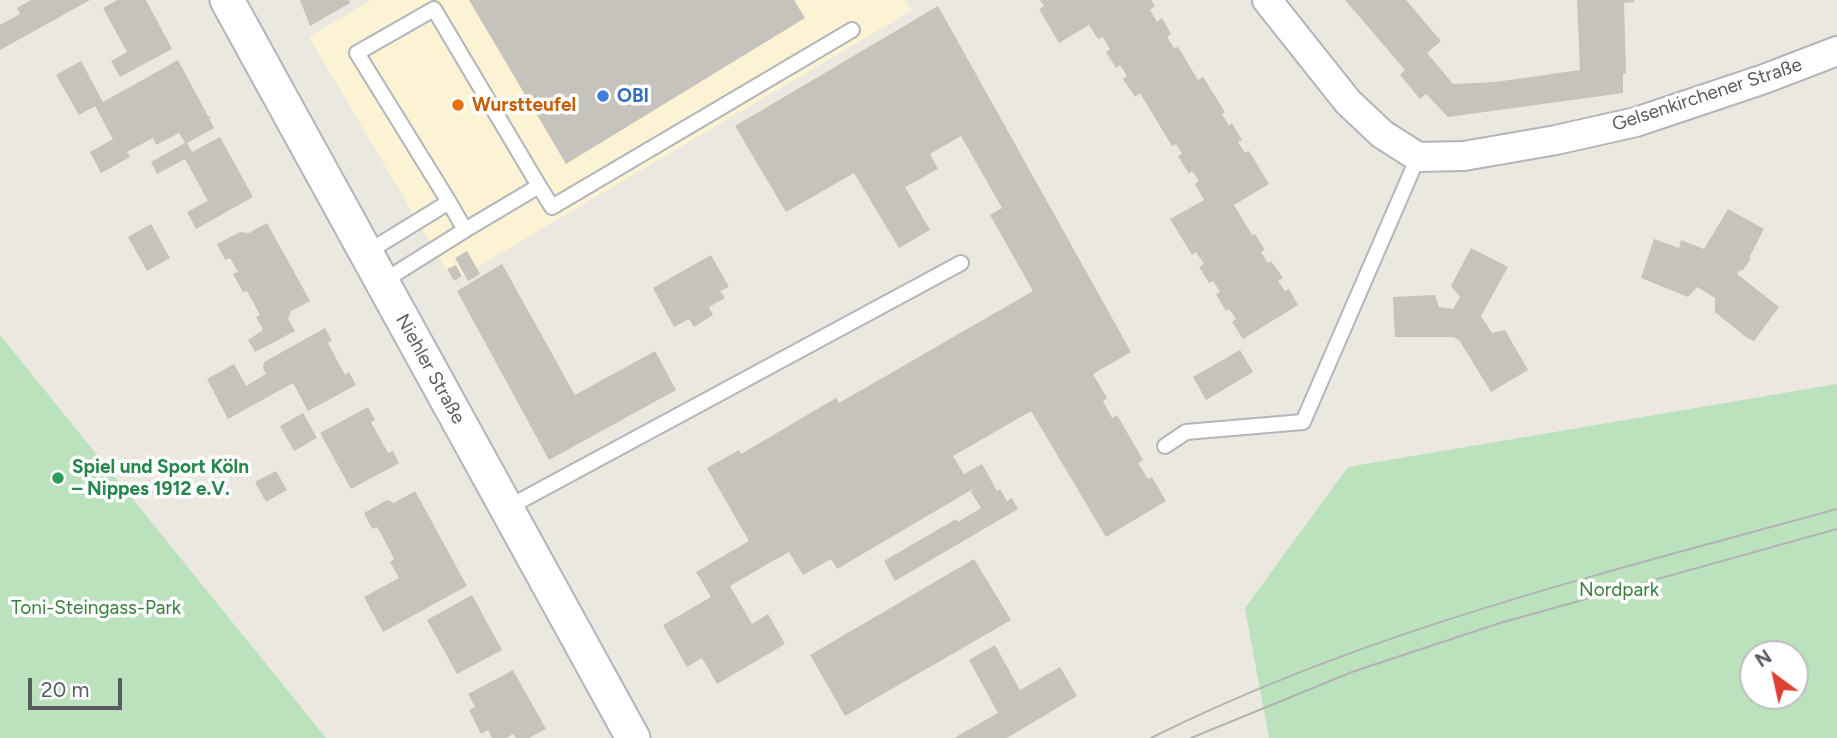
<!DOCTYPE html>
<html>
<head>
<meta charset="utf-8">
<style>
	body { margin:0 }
	#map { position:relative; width:1837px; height:738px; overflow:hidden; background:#ebe8df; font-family:Figtree,sans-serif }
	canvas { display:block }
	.north { position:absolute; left:1739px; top:640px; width:70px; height:70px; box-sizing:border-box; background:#fff; border:2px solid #bcbebf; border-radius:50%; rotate:327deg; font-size:19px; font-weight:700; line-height:28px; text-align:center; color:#585c60 }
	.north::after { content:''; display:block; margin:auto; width:24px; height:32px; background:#df4031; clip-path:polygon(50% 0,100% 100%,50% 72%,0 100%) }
	.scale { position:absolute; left:28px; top:678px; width:94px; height:32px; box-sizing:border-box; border:4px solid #585c60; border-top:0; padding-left:9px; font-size:21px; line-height:24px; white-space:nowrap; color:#585c60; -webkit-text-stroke:5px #fff; paint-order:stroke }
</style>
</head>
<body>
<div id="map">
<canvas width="1837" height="738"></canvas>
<div class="north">N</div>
<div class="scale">20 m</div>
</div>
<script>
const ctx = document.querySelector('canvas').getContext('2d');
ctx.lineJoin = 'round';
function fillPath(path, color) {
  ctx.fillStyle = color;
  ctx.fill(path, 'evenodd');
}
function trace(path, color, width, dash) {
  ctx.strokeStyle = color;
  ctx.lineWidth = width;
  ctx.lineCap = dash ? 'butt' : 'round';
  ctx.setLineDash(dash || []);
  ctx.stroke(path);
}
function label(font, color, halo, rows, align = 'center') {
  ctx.font = font + ' Figtree,sans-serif';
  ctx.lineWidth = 7;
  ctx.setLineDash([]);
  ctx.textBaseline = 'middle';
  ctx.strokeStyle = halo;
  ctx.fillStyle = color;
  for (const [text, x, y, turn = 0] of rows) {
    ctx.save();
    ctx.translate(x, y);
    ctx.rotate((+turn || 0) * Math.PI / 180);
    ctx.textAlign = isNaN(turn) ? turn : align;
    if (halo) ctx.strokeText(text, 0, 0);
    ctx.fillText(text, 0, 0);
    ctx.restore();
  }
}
fillPath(new Path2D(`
	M372,0H905L911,11L453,281L309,37Z`), '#fbf3d4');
fillPath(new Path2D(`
	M0,335L326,738H0Z
	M1837,384V738H1269L1245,608L1348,467ZM1753,654H1795V696H1753Z`), '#bce2bd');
fillPath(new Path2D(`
	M31,0H90L0,50V25L20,14L17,8Z
	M117,0H146L172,49L120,77L111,61L127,52L103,8Z
	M300,0H349L350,3L310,26Z
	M469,0H794L805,18L566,164Z
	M1040,0H1151L1155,6L1150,10L1157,22L1162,18L1171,34L1167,37L1174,48L1178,47L1198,80L1203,77L1225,112L1222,114L1229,126L1232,123L1242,140L1238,142L1245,153L1249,151L1269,184L1234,205L1252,235L1255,234L1265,250L1261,252L1268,263L1271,261L1283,278L1278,281L1285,291L1289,289L1298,305L1243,339L1232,322L1236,319L1229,309L1226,311L1216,294L1220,292L1213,281L1209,283L1199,267L1204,264L1196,252L1192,255L1170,219L1204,200L1195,184L1199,181L1192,171L1189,174L1178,156L1182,154L1176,144L1172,146L1140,93L1135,97L1123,79L1127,76L1120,65L1116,68L1106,52L1110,49L1103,37L1098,39L1089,25L1059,43L1039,9L1044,6Z
	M1345,0H1406L1441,41L1427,53L1453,84L1495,82L1580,70L1577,0H1634V2L1624,3L1626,73L1623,74V93L1448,117L1426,94L1420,99L1400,75L1405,70Z
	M938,6L1131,352L1093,374L1107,398L1103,401L1112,418L1117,415L1143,460L1138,463L1148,479L1152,477L1166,501L1106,537L1031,411L953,456L964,474L982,464L997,491L1000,489L1007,501L1012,498L1018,509L895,581L884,561L956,519L958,522L981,508L971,492L973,489L837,569L831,559L803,575L789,552L764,566L730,586L752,624L768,614L785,644L717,684L702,658L687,667L663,625L711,597L696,572L749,541L707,468L739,450L741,454L836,398L839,403L1033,291L990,215L1002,208L961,136L930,154L938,169L905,187L930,230L899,248L854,173L786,212L735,126Z
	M178,60L208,116L212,117L209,118L214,128L187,143L192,152L220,137L253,197L196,229L187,212L208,201L185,159L157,174L151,162L185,143L179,133L156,145L153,138L127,152L130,157L101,173L90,152L113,139L95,106L79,115L56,75L81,61L103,102Z
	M1728,209L1764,229L1749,258L1751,259L1742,271L1740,270L1737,274L1779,307L1754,341L1747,338L1715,312V298L1697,287L1688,297L1641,278L1654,239L1679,248L1681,240L1704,249Z
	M267,223L310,301L291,311L288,319L295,331L255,352L248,340L263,330L256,317L260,315L247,291L243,292L233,274L238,272L230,258L225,260L217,244L240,232L249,233Z
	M151,224L170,258L147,271L128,237Z
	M1471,248L1508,267L1481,316L1492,333L1505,330L1528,370L1491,392L1459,340L1453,337H1395L1393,297L1435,295L1439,307L1453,309L1460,297L1451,286Z
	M467,251L480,274L468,281L455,258Z
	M711,255L729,287L720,291L725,298L709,307L713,315L694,327L689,319L674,327L653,288Z
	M502,264L575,395L655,351L676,390L549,460L457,291Z
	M456,265L462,276L454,281L447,269Z
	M325,328L332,341L328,343L345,375L349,372L356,385L308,411L293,383L228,419L207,379L234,364L246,386L266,374L263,368L264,362Z
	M1240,350L1253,372L1206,400L1193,377Z
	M368,407L375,420L371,422L388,453L393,451L399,463L351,489L320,433Z
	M303,413L317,438L294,451L280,426Z
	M276,471L287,490L266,502L255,482Z
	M415,491L467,586L383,632L364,597L399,578L390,562L394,559L385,541L377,527L372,529L364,513L387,500L394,503Z
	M974,559L1011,620L845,716L810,655Z
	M472,595L502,650L457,674L427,620Z
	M995,645L1020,690L1060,667L1077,696L1007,738H954L998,713L969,660Z
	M513,670L546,729L529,738H516L513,734L506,738H492L488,730L481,734L469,710L475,707L468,694Z`), '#c6c3bd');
const service = new Path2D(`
	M539,186L552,207L852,30
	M449,202L465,230
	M366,253L449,202L357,53L434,9L539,186L465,230L382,282
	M1165,446L1186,432L1303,422L1418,157
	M507,508L961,263`);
const minor = new Path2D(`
	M1267,0L1348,102L1382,134L1418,157L1464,156L1556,140L1636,122L1764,79L1837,51`);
const tertiary = new Path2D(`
	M227,0L633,738`);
trace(service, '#b2b5ba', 18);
trace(minor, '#b2b5ba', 32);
trace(tertiary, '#b2b5ba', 37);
trace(service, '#fff', 14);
trace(minor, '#fff', 28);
trace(tertiary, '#fff', 33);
trace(new Path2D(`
	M1151,738C1367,630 1605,573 1837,509
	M1191,738L1352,672L1500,623L1837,529`), '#b1b2b2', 2);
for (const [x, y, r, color] of [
	[603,96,7,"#3f7fe0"],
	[458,105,7,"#e8710a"],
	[58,478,7,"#2e9e5b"]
]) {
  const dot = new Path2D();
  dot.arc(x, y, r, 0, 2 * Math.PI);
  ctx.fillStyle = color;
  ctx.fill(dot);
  trace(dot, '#fff', 2.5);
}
label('19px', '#585c60', '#fff', [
	["Gelsenkirchener Straße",1707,95,-18],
	["Niehler Straße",430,369,61]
]);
label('bold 19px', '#366cbe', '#fff', [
	["OBI",617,96]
], 'left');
label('bold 19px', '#c56008', '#fff', [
	["Wurstteufel",472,105]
], 'left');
label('bold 19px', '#27864d', '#fff', [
	["Spiel und Sport Köln",72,467],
	["– Nippes 1912 e.V.",72,489]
], 'left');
label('19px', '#38803c', '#fff', [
	["Nordpark",1619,590],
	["Toni-Steingass-Park",96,608]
]);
</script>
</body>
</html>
